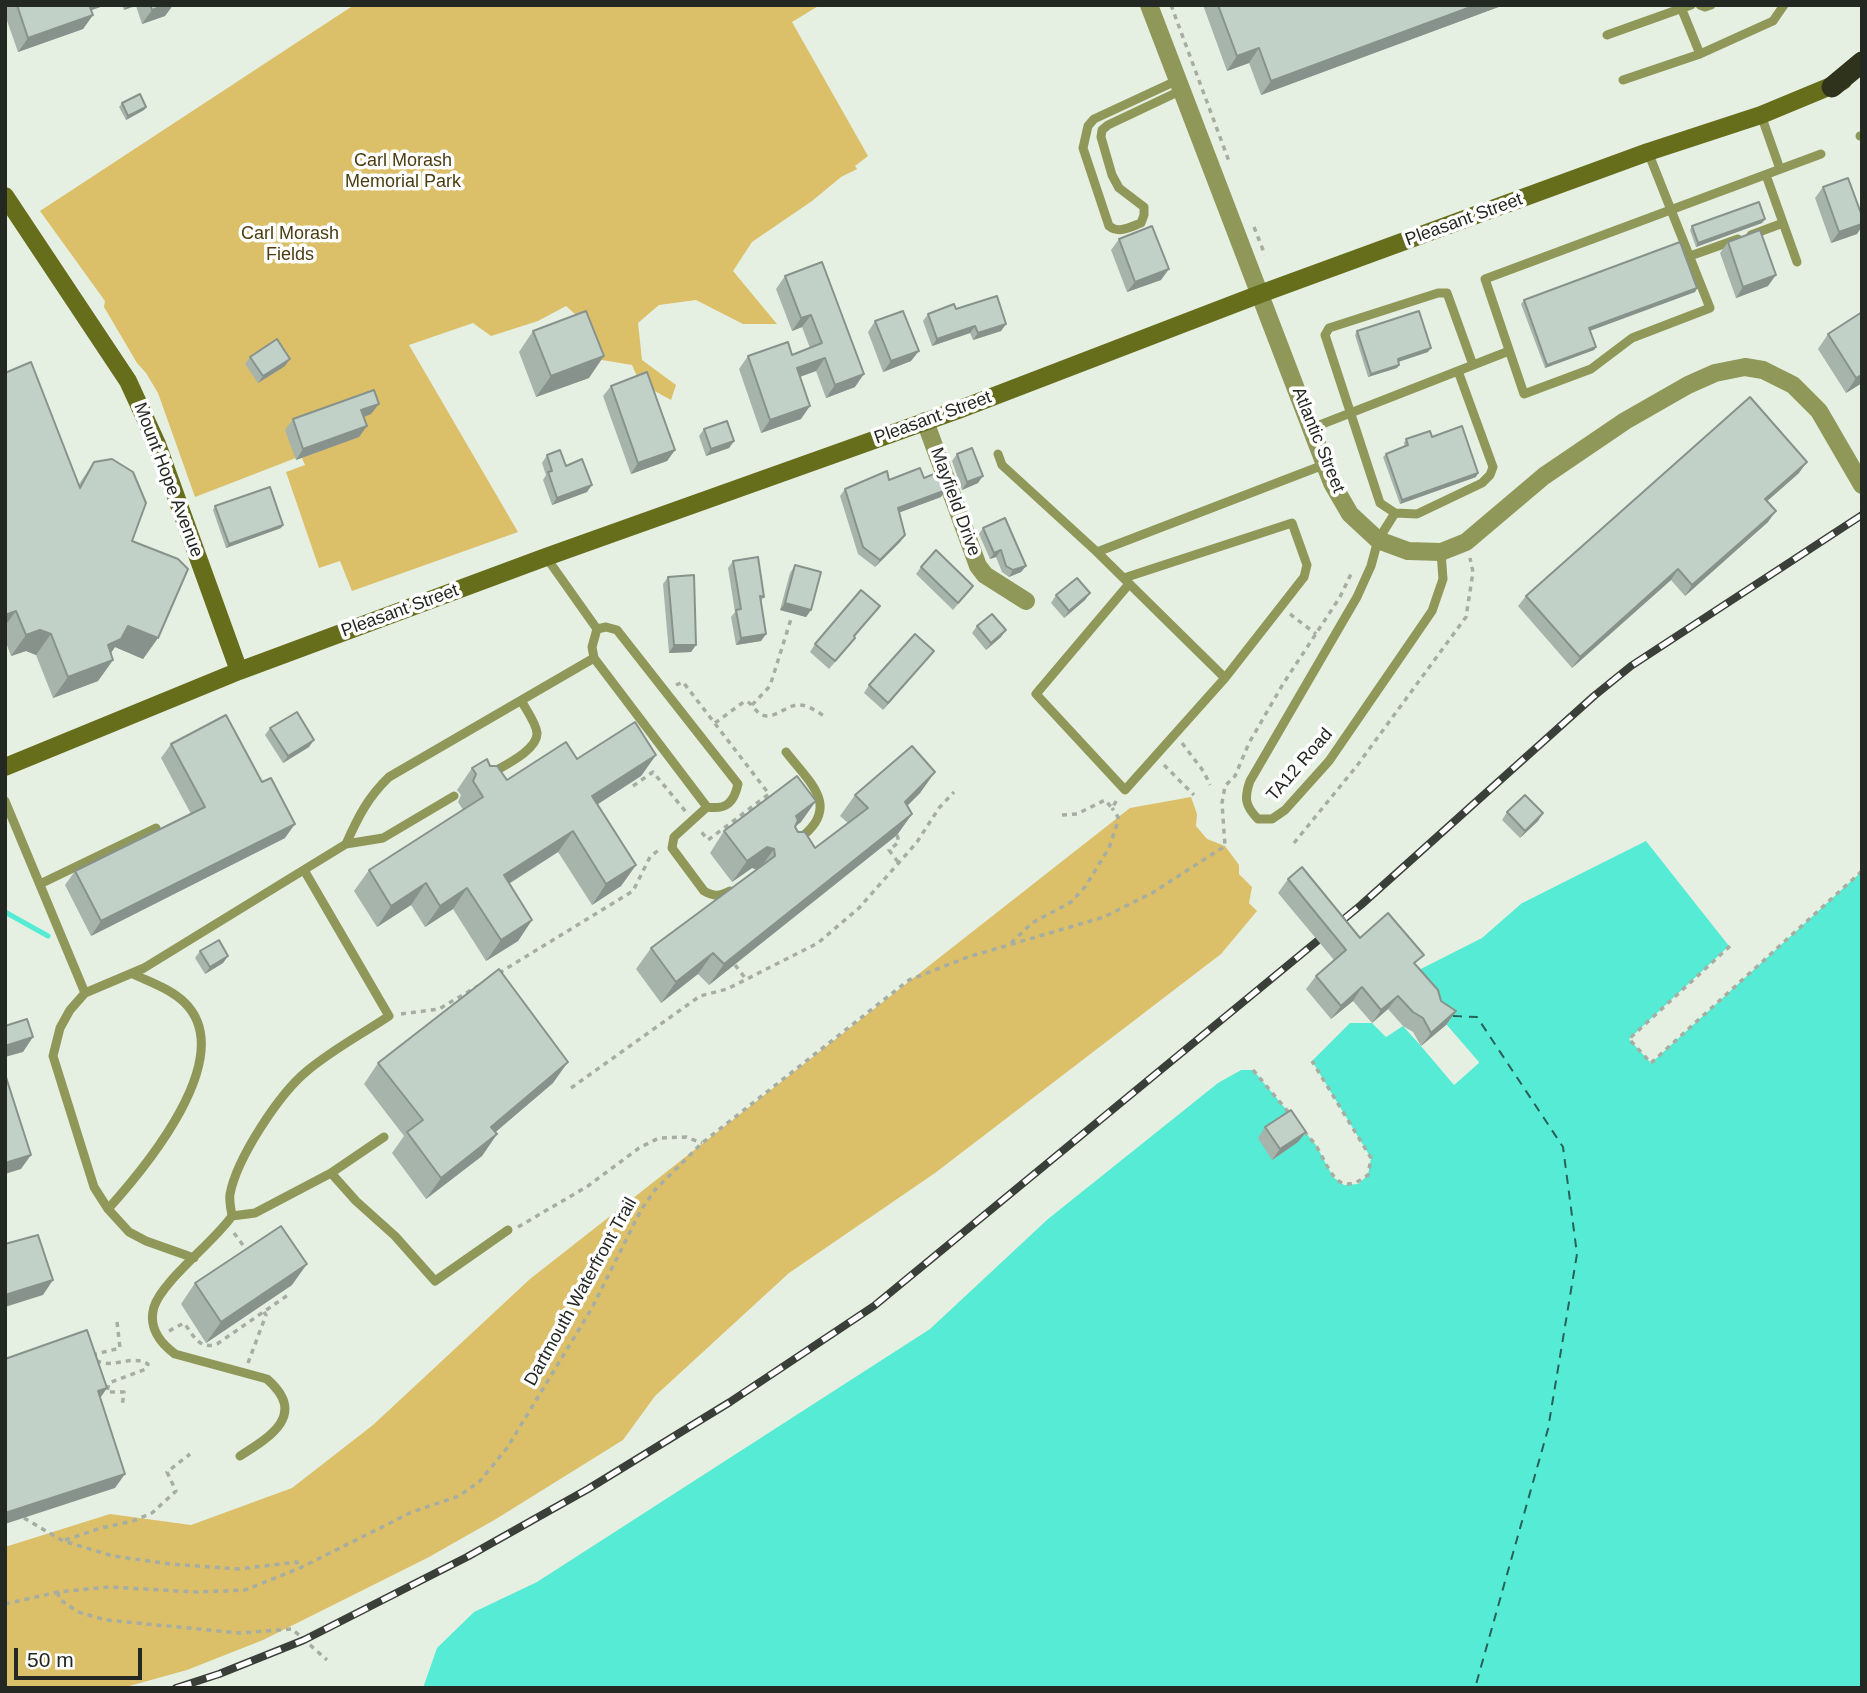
<!DOCTYPE html>
<html>
<head>
<meta charset="utf-8">
<style>
	body { margin:0 }
	#map { position:relative; width:1867px; height:1693px; overflow:hidden; background:#e6f0e2; font-family:Helvetica,sans-serif }
	canvas { display:block }
	.frame { position:absolute; inset:0; border:7px solid #242823; pointer-events:none }
	.scale { position:absolute; left:14px; top:1648px; width:128px; height:32px; box-sizing:border-box; border:4px solid #242823; border-top:0; padding-left:9px; font-size:21px; line-height:24px; white-space:nowrap; color:#242823; -webkit-text-stroke:5px #fff; paint-order:stroke }
</style>
</head>
<body>
<div id="map">
<canvas width="1867" height="1693"></canvas>
<div class="frame"></div>
<div class="scale">50 m</div>
</div>
<script>
const ctx = document.querySelector('canvas').getContext('2d');
ctx.lineJoin = 'round';
function fillPath(path, color) {
  ctx.fillStyle = color;
  ctx.fill(path, 'evenodd');
}
function trace(path, color, width, dash) {
  ctx.strokeStyle = color;
  ctx.lineWidth = width;
  ctx.lineCap = dash ? 'butt' : 'round';
  ctx.setLineDash(dash || []);
  ctx.stroke(path);
}
function label(font, color, halo, rows, align = 'center') {
  ctx.font = font + ' Helvetica,sans-serif';
  ctx.lineWidth = 7;
  ctx.setLineDash([]);
  ctx.textBaseline = 'middle';
  ctx.strokeStyle = halo;
  ctx.fillStyle = color;
  for (const [text, x, y, turn = 0] of rows) {
    ctx.save();
    ctx.translate(x, y);
    ctx.rotate((+turn || 0) * Math.PI / 180);
    ctx.textAlign = isNaN(turn) ? turn : align;
    if (halo) ctx.strokeText(text, 0, 0);
    ctx.fillText(text, 0, 0);
    ctx.restore();
  }
}
fillPath(new Path2D(`
	M354,5H820L792,22L868,156L855,166L857,169L841,177L812,201L752,242L733,271L777,324H743L696,300L659,305L638,323L642,360L676,385L671,400L640,383L632,365L602,360L586,324L566,306L538,321L491,336L473,323L409,345L518,532L352,591L340,561L319,568L286,472L305,465L301,456L195,497L158,393L146,373L137,363L104,307L105,301L40,211Z
	M1191,797L1197,814L1196,826L1207,839L1225,846L1239,865V874L1252,887L1249,903L1257,911L1221,954L935,1173L789,1273L655,1396L623,1440L496,1519L429,1557L263,1640L187,1670L122,1688H5V1547L110,1514L191,1525L292,1488L373,1425L530,1279L1130,808Z`), '#dbbf69');
fillPath(new Path2D(`
	M1646,840L1730,946L1630,1039L1651,1063L1862,871V1688H423L437,1648L474,1612L537,1582L930,1329L1048,1219L1218,1083L1241,1070H1253L1316,1145L1333,1177L1344,1185L1358,1184L1368,1175L1371,1158L1312,1061L1350,1023H1372L1386,1037L1403,1026L1455,1084L1479,1062L1405,977L1482,938L1522,903Z`), '#56ebd4');
fillPath(new Path2D(`
	M1645,837L1649,838L1733,946L1634,1039L1651,1058L1862,868V871L1651,1063L1629,1039L1729,946L1646,841L1522,903L1519,901Z
	M1434,1017L1446,1025L1479,1063L1454,1085L1421,1046L1414,1033L1454,1080L1474,1062Z`), '#e6f0e2');
trace(new Path2D(`
	M5,912L48,936`), '#56ebd4', 5);
trace(new Path2D(`
	M1453,1016L1477,1017L1563,1147L1577,1254L1548,1429L1475,1688`), '#266258', 2, [9, 7]);
trace(new Path2D(`
	M1171,5L1230,164
	M1254,227L1265,255
	M1290,614L1316,634
	M676,685L683,682L769,794L708,840L699,829
	M752,705L770,686L791,619
	M715,723L745,701C753,703 755,712 762,715C775,720 788,703 801,705C810,706 819,713 827,718
	M1182,743L1204,772L1210,785
	M1164,765L1194,795
	M633,786L653,772L686,812
	M1062,815L1077,814L1105,800L1112,808L1117,800
	M897,835L899,842L889,850L898,862
	M1294,843L1356,767L1466,617L1473,572L1470,558
	M1011,943L1032,923L1071,902L1085,887L1109,848L1118,821V817L1112,808
	M1730,946L1629,1039L1651,1063L1862,871
	M735,965L746,979
	M499,973L633,891L650,857L661,848
	M401,1014L439,1009L478,986
	M1253,1070L1290,1114
	M571,1088L700,996L727,989L818,943L859,908L917,842L939,808L954,792
	M1304,1131C1309,1137 1314,1142 1318,1149C1331,1172 1338,1198 1368,1175L1371,1158L1312,1061
	M518,1227L588,1186L639,1148L659,1138L686,1137L702,1143
	M234,1233L248,1252
	M117,1322L120,1348L96,1354L93,1358C110,1372 130,1353 148,1364L146,1369L109,1383L107,1392H124L122,1407
	M169,1331L184,1323C194,1336 199,1350 217,1344L288,1295
	M248,1363L266,1315L262,1309
	M24,1518L63,1541L113,1556L170,1564L239,1569L297,1562L300,1568
	M65,1540L101,1528L133,1521L152,1513L176,1491L167,1472L190,1454
	M58,1592L59,1599L78,1612L106,1620L240,1633L292,1629L327,1660
	M5,1604L58,1592L109,1587L197,1592L245,1590L300,1568L412,1512L459,1496L480,1481L507,1448L592,1308L641,1210L655,1190L702,1143L909,980L968,957L1104,917L1152,893L1225,846L1222,803L1225,786L1235,776L1249,743L1283,684L1340,597L1351,574`), '#a6aea3', 3.5, [5, 5]);
trace(new Path2D(`
	M1680,5L1700,54
	M1700,5L1705,7L1711,5
	M1607,35L1691,5
	M1178,80L1094,119L1088,126L1083,148L1109,226C1119,234 1130,227 1141,223L1144,215V207L1119,188L1112,175L1101,137L1102,130L1108,125L1182,90
	M1623,80L1700,54L1773,21L1784,5
	M1761,115L1780,169
	M1860,136H1862
	M1648,152L1710,308L1632,338L1591,369L1524,394L1485,279C1597,238 1709,196 1821,154
	M1766,175L1797,262
	M1751,235L1783,223
	M1690,256L1738,239
	M1312,428L1509,351
	M998,454L1002,465L1097,552
	M1395,513L1417,514L1482,483L1490,475L1493,467L1458,371
	M1441,552L1443,579L1432,611L1329,761L1285,810L1272,819H1258C1245,806 1244,798 1250,781L1357,597L1371,566L1378,540L1395,513L1380,503L1325,335L1329,328L1438,293H1447L1473,365
	M546,557L597,629
	M1124,578L1292,523L1307,565L1304,577L1225,678L1125,790L1036,694L1129,584
	M1225,678L1097,552L1326,464
	M786,752C810,783 842,807 799,839
	M490,774C503,766 538,750 537,733C536,723 527,711 522,702
	M5,801L85,993
	M707,807L594,658L592,647L597,629L606,627L617,630L738,784C734,802 727,810 707,807L674,837L672,848L704,891C714,897 720,896 730,891
	M346,844L383,838L454,796
	M40,884L156,828
	M331,1173L384,1137
	M108,1209C144,1169 239,1057 185,1003C171,989 150,982 133,974
	M232,1216L255,1213L331,1173L356,1201L395,1236L435,1281L508,1230
	M194,1258L146,1241L129,1232L108,1209L94,1187L53,1056L60,1028L70,1010L85,993L144,968L346,844C358,817 368,797 389,777L594,658
	M240,1456C272,1436 307,1414 267,1379L175,1354C160,1343 148,1327 154,1307C162,1281 214,1242 232,1216C231,1209 229,1201 230,1194C237,1158 279,1094 307,1071C332,1050 362,1034 389,1016L304,870`), '#909859', 9);
trace(new Path2D(`
	M1149,5L1332,483L1350,514L1378,540L1408,551L1441,552L1466,542L1544,476L1625,421L1688,385L1715,373L1745,367L1763,370L1793,385L1819,411L1862,485
	M925,421L978,566L985,575L1026,601`), '#909859', 18);
trace(new Path2D(`
	M5,196L128,381L157,444L239,671
	M5,767L239,671L546,557L958,410L1260,294L1648,152L1761,115L1843,81`), '#666d1b', 18);
trace(new Path2D(`
	M1832,87L1862,62`), '#30331c', 21);
const rail = new Path2D(`
	M176,1688L219,1674L304,1640L467,1557L588,1489L730,1402L874,1306L1361,905L1594,696L1631,666L1862,515`);
trace(rail, '#3a3f39', 8);
trace(rail, '#fff', 5, [16]);
fillPath(new Path2D(`
	M5,5H106L91,10L93,15L83,29L18,52L5,15Z
	M122,5H173L165,16L142,24L136,6L124,10Z
	M1203,5H1504L1261,95L1249,63L1227,71Z
	M122,103L146,107L144,110L126,120L119,107Z
	M1823,187L1862,216V226L1857,234L1831,243L1815,198Z
	M1765,219L1762,223L1696,247L1690,230L1692,226Z
	M1119,239L1161,280L1127,292L1111,250Z
	M1728,242L1768,286L1736,298L1720,253Z
	M822,262L855,387L826,398L816,371L800,377L801,419L761,433L739,369L748,356L792,355L810,348L802,327L792,331L776,289L785,276Z
	M1697,288L1695,292L1590,330L1596,347L1594,350L1545,368L1521,304L1524,300Z
	M956,309L1006,324L1001,331L973,340L970,333L932,346L923,321L928,314Z
	M1862,312V383L1846,393L1818,349L1828,334Z
	M875,321L911,361L883,372L868,332Z
	M533,331L589,378L536,397L519,352Z
	M1357,331L1428,352L1398,362L1397,368L1368,377L1355,335Z
	M250,357L285,366L258,383L245,364Z
	M5,373L79,484L94,462L132,541L158,638L143,659L115,647L111,653L113,660L98,681L53,698L36,655L26,651L11,656L5,640Z
	M611,386L675,450L667,461L631,474L603,396Z
	M371,414L364,417L367,426L359,437L296,460L285,430L293,419Z
	M704,429L734,441L729,448L706,456L699,436Z
	M1432,437L1476,477L1400,504L1383,457L1386,454L1405,447L1404,443L1406,439Z
	M957,454L978,483L962,490L952,461Z
	M547,455L566,466L587,492L552,505L543,480L546,475L542,463Z
	M1799,473L1767,501L1768,522L1685,596L1671,580L1572,668L1518,606L1526,596Z
	M924,478L941,497L899,512L905,535L900,542L875,567L858,554L840,496L845,489Z
	M215,506L281,528L226,548L213,510Z
	M983,528L1026,566L1021,572L1009,577L1002,572L996,557L990,559L979,534Z
	M733,561L764,597L761,601L766,634L761,641L736,645L731,617L735,612L728,568Z
	M795,565L811,610L806,617L780,610L790,573Z
	M921,567L973,586L953,610L916,574Z
	M668,577L696,645L691,652L669,653L663,584Z
	M1090,593L1085,600L1064,618L1051,603L1056,595Z
	M880,606L854,637L850,645L829,669L810,652L815,644Z
	M977,626L1001,637L986,650L972,633Z
	M934,651L883,710L864,693L869,685Z
	M270,728L309,747L283,763L265,735Z
	M171,744L285,838L91,936L65,885L75,871L191,814L161,758Z
	M656,755L641,776L598,804L636,865L621,886L592,905L558,852L509,884L532,920L518,941L486,961L453,909L425,927L411,905L377,927L354,891L369,870L463,810L458,802L461,795L457,790L472,768L490,766L507,780L577,759Z
	M935,772L920,793L907,806L912,814L897,835L709,985L698,974L661,1003L636,969L651,948L757,870L752,868L732,882L710,853L724,831L801,822L795,827L815,848L848,823L840,816L855,795Z
	M1507,812L1543,813L1538,821L1520,838L1502,820Z
	M1288,879L1360,938L1416,966L1441,1001L1456,1011L1446,1025L1421,1046L1413,1032L1403,1026L1388,1009L1372,1023L1353,1001L1331,1019L1306,989L1316,976L1334,960L1278,893Z
	M200,951L228,956L223,963L205,974L195,958Z
	M378,1063L553,1083L495,1132L497,1134L482,1156L426,1199L392,1153L404,1136L364,1084Z
	M1265,1127L1306,1132L1298,1142L1272,1160L1258,1138Z
	M195,1283L292,1285L206,1343L181,1304Z`), '#a7b4ac');
fillPath(new Path2D(`
	M85,5H106L78,15Z
	M128,5H136L124,10Z
	M165,5H173L165,16L142,24L152,10Z
	M1476,5H1504L1261,95L1271,81Z
	M93,15L83,29L18,52L28,38Z
	M1259,48L1249,63L1227,71L1237,56Z
	M146,107L144,110L126,120L128,116Z
	M1765,219L1762,223L1696,247L1698,243Z
	M1862,224V226L1857,234L1831,243L1839,232Z
	M1169,269L1161,280L1127,292L1135,282Z
	M1776,275L1768,286L1736,298L1743,287Z
	M1697,288L1695,292L1587,332L1589,328Z
	M811,315L802,327L792,331L801,318Z
	M1006,324L1001,331L973,340L978,333Z
	M975,326L970,333L932,346L937,339Z
	M1596,347L1594,350L1545,368L1547,365Z
	M1431,348L1428,352L1395,363L1398,359Z
	M919,351L911,361L883,372L891,361Z
	M604,356L589,378L536,397L551,376Z
	M825,358L816,371L788,381L797,368Z
	M290,359L285,366L258,383L263,376Z
	M1399,365L1397,368L1368,377L1371,374Z
	M864,374L855,387L826,398L835,385Z
	M1862,375V383L1846,393L1856,378Z
	M379,404L371,414L354,421L361,410Z
	M810,406L801,419L761,433L770,420Z
	M367,426L359,437L296,460L303,449Z
	M734,441L729,448L706,456L711,449Z
	M675,450L667,461L631,474L638,463Z
	M1807,462L1799,473L1757,510L1765,499Z
	M1478,473L1476,477L1400,504L1402,500Z
	M983,476L978,483L962,490L967,482Z
	M592,485L587,492L552,505L557,498Z
	M946,490L941,497L893,515L898,508Z
	M1776,511L1768,522L1685,596L1692,585Z
	M283,525L281,528L226,548L229,544Z
	M905,535L900,542L875,567L880,560Z
	M1001,550L996,557L990,559L994,553Z
	M1026,566L1021,572L1009,577L1013,570Z
	M1678,569L1671,580L1572,668L1580,657Z
	M1090,593L1085,600L1064,618L1069,611Z
	M785,603L811,610L806,617L780,610Z
	M16,611L5,626V615Z
	M128,626L158,638L143,659L115,647L106,660L108,645Z
	M40,630L51,634L36,655L26,651L11,656L26,635Z
	M1006,630L1001,637L986,650L991,643Z
	M766,634L761,641L736,645L741,638Z
	M674,645H696L691,652L669,653Z
	M934,651L928,658L883,710L888,703Z
	M113,660L98,681L53,698L68,677Z
	M314,740L309,747L283,763L288,756Z
	M656,755L641,776L578,817L592,796Z
	M935,772L920,793L890,823L905,802Z
	M816,801L801,822L781,837L796,816Z
	M1543,813L1538,821L1520,838L1525,831Z
	M912,814L897,835L709,985L724,964Z
	M295,824L285,838L91,936L101,921Z
	M573,831L558,852L489,896L504,875Z
	M767,847L774,849L759,870L752,868L732,882L747,861Z
	M636,865L621,886L592,905L606,884Z
	M426,883L411,905L377,927L391,906Z
	M467,888L453,909L425,927L440,906Z
	M532,920L518,941L486,961L501,940Z
	M713,953L698,974L661,1003L676,982Z
	M228,956L223,963L205,974L210,967Z
	M1362,987L1353,1001L1331,1019L1341,1006Z
	M1398,996L1388,1009L1372,1023L1381,1010Z
	M1456,1011L1446,1025L1421,1046L1431,1033Z
	M33,1037L23,1052L5,1057V1046Z
	M568,1062L553,1083L477,1148L491,1127Z
	M1306,1132L1298,1142L1272,1160L1280,1149Z
	M497,1134L482,1156L426,1199L441,1178Z
	M31,1155L21,1169L5,1174V1163Z
	M307,1264L292,1285L206,1343L221,1322Z
	M53,1280L43,1295L5,1307V1295Z
	M107,1388L97,1403L98,1391Z
	M125,1474L115,1488L5,1524V1513Z`), '#88928c');
const building = new Path2D(`
	M17,5H89L93,15L28,38Z
	M150,5H165L152,10Z
	M1218,5H1476L1271,81L1259,48L1237,56Z
	M140,94L146,107L128,116L122,103Z
	M1848,178L1862,216V224L1839,232L1823,187Z
	M1759,202L1765,219L1698,243L1692,226Z
	M1152,226L1169,269L1135,282L1119,239Z
	M1760,230L1776,275L1743,287L1728,242Z
	M1680,242L1697,288L1589,328L1596,347L1547,365L1524,300Z
	M822,262L864,374L835,385L825,358L797,368L810,406L770,420L748,356L788,342L792,355L822,343L811,315L801,318L785,276Z
	M997,296L1006,324L978,333L975,326L937,339L928,314L954,304L956,309Z
	M586,311L604,356L551,376L533,331Z
	M903,311L919,351L891,361L875,321Z
	M1419,311L1431,348L1398,359L1399,365L1371,374L1357,331Z
	M1862,312V375L1856,378L1828,334Z
	M277,339L290,359L263,376L250,357Z
	M31,362L80,488L94,462L112,459L133,472L146,503L132,541L178,559L188,569L158,638L128,626L121,639L108,645L113,660L68,677L51,634L40,630L26,635L16,611L5,615V373Z
	M647,372L675,450L638,463L611,386Z
	M374,390L379,404L361,410L367,426L303,449L293,419Z
	M1750,397L1807,462L1765,499L1776,511L1692,585L1678,569L1580,657L1526,596Z
	M727,421L734,441L711,449L704,429Z
	M1462,426L1478,473L1402,500L1386,454L1408,445L1406,439L1430,431L1432,437Z
	M972,448L983,476L967,482L957,454Z
	M560,450L566,466L582,459L592,485L557,498L548,472L552,471L547,455Z
	M920,468L924,478L939,472L946,490L898,508L905,535L880,560L863,547L845,489L887,471L889,480Z
	M270,487L283,525L229,544L215,506Z
	M1005,518L1026,566L1013,570L1006,566L1001,550L994,553L983,528Z
	M936,550L973,586L958,603L921,567Z
	M758,557L764,597L760,596L766,634L741,638L736,610L741,609L733,561Z
	M795,565L821,572L811,610L785,603Z
	M694,575L696,645H674L668,577Z
	M1077,578L1090,593L1069,611L1056,595Z
	M861,590L880,606L854,636L855,638L835,661L815,644Z
	M992,614L1006,630L991,643L977,626Z
	M915,634L934,651L888,703L869,685Z
	M297,712L314,740L288,756L270,728Z
	M226,715L262,782L271,778L295,824L101,921L75,871L205,807L171,744Z
	M635,722L656,755L592,796L636,865L606,884L573,831L504,875L532,920L501,940L467,888L440,906L426,883L391,906L369,870L483,797L473,781L476,774L472,768L487,759L490,766H497L507,780L566,742L577,759Z
	M912,746L935,772L905,802L912,814L724,964L713,953L676,982L651,948L775,856L774,849L767,847L747,861L724,831L797,776L816,801L796,816L798,820L795,827L798,832H805L815,848L868,808L855,795Z
	M1525,795L1543,813L1525,831L1507,812Z
	M1302,867L1360,938L1388,913L1424,955L1414,963L1438,990L1441,1001L1456,1011L1431,1033L1423,1018L1413,1012L1398,996L1381,1010L1362,987L1341,1006L1316,976L1346,950L1288,879Z
	M219,940L228,956L210,967L200,951Z
	M499,969L568,1062L491,1127L497,1134L441,1178L407,1132L423,1120L378,1063Z
	M27,1019L33,1037L5,1046V1026Z
	M5,1074L31,1155L5,1163Z
	M1291,1110L1306,1132L1280,1149L1265,1127Z
	M281,1226L307,1264L221,1322L195,1283Z
	M38,1235L53,1280L5,1295V1244Z
	M87,1330L107,1388L98,1391L125,1474L5,1513V1359Z`);
fillPath(building, '#c2d1c8');
trace(building, '#88928c', 2);
label('18px', '#4b3d10', '#fff', [
	["Carl Morash",403,161],
	["Memorial Park",403,182],
	["Carl Morash",290,234],
	["Fields",290,255]
]);
label('18px', '#242823', '#fff', [
	["Pleasant Street",1464,220,-20],
	["Pleasant Street",933,418,-20],
	["Atlantic Street",1318,440,68],
	["Mount Hope Avenue",168,480,69],
	["Mayfield Drive",955,502,70],
	["Pleasant Street",400,611,-20],
	["TA12 Road",1300,765,-49],
	["Dartmouth Waterfront Trail",581,1292,-61]
]);
</script>
</body>
</html>
